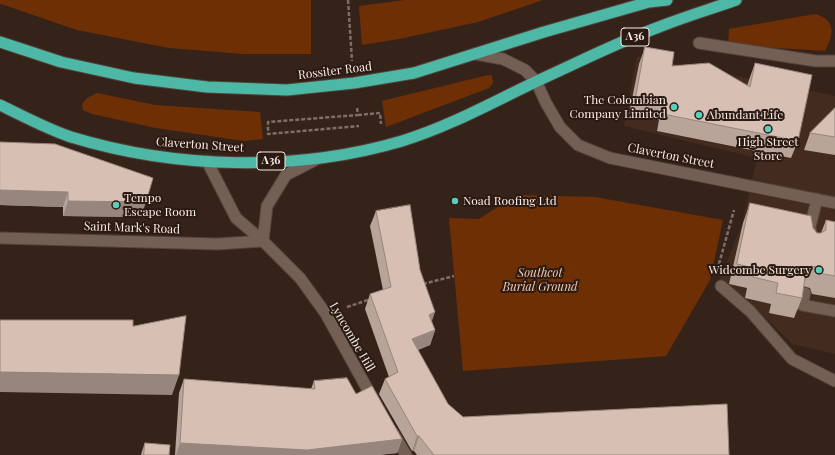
<!DOCTYPE html>
<html>
<head>
<meta charset="utf-8">
<style>
	body { margin:0 }
	canvas { display:block; background:#35231a }
</style>
</head>
<body>
<canvas width="835" height="455"></canvas>
<script>
const ctx = document.querySelector('canvas').getContext('2d');
ctx.lineJoin = 'round';
function fillPath(path, color) {
  ctx.fillStyle = color;
  ctx.fill(path, 'evenodd');
}
function trace(path, color, width, dash) {
  ctx.strokeStyle = color;
  ctx.lineWidth = width;
  ctx.lineCap = dash ? 'butt' : 'round';
  ctx.setLineDash(dash || []);
  ctx.stroke(path);
}
function label(font, color, halo, rows, align = 'center') {
  ctx.font = font + ' "Playfair Display",serif';
  ctx.lineWidth = 4;
  ctx.setLineDash([]);
  ctx.textBaseline = 'middle';
  ctx.strokeStyle = halo;
  ctx.fillStyle = color;
  for (const [text, x, y, turn = 0] of rows) {
    ctx.save();
    ctx.translate(x, y);
    ctx.rotate((+turn || 0) * Math.PI / 180);
    ctx.textAlign = isNaN(turn) ? turn : align;
    if (halo) ctx.strokeText(text, 0, 0);
    ctx.fillText(text, 0, 0);
    ctx.restore();
  }
}
fillPath(new Path2D(`
	M637,56L835,96V354L792,344L758,310L720,279L742,224L757,158L624,126Z`), '#432b1f');
fillPath(new Path2D(`
	M0,0H311V54H243L169,48L77,30L4,5L0,4Z
	M405,0H543L478,22L399,39L362,45L359,6Z
	M815,14C835,20 835,33 825,51L728,45L729,29Z
	M492,75L493,83L489,88L386,127L382,101L484,76Z
	M97,93L155,105L260,112L263,139L244,141L156,128L92,114L83,110L82,104L87,98Z
	M516,195L595,197L723,220L710,280L666,356L463,371L449,218L479,219Z`), '#6e2f05');
const service = new Path2D(`
	M699,43L816,61H835
	M811,234L810,227L817,199
	M721,286L750,311L792,359L835,381
	M805,293L802,305L835,311`);
const minor = new Path2D(`
	M207,161L236,218L263,241L300,278L326,314L374,401
	M0,238L217,244L263,241
	M263,241L267,206L286,175L317,159
	M393,433L406,455`);
const tertiary = new Path2D(`
	M475,54L503,59L525,70L536,81L546,103L560,127L578,145L610,158L835,203`);
const trunk = new Path2D(`
	M0,42L61,62L134,78L207,87L287,90L354,83L414,73L544,32L649,2L667,0
	M0,105C23,116 47,129 71,137C176,169 297,172 402,141C454,125 500,98 548,76C585,59 621,41 659,27C684,17 711,9 736,0`);
trace(service, '#51423b', 13);
trace(minor, '#51423b', 13);
trace(tertiary, '#51423b', 13);
trace(trunk, '#51423b', 13);
trace(new Path2D(`
	M348,0L352,61
	M357,108L358,115L268,122V134L359,126
	M358,115L380,113L381,124
	M719,264L734,210
	M423,284L454,276
	M347,307L371,299`), '#7d6e66', 2.5, [4, 2]);
trace(service, '#745f55', 11);
trace(minor, '#745f55', 11);
trace(tertiary, '#745f55', 11);
trace(trunk, '#4db8a6', 11);
fillPath(new Path2D(`
	M645,47L672,66L747,86L749,80L755,63L798,141L791,158L657,131L659,120L629,114L639,64Z
	M835,108V155L804,150L810,133Z
	M0,142L141,217L63,216V207L0,205Z
	M750,203L813,228L817,233H821L826,220L835,222V298L812,294L810,288L803,286L802,298L794,318L769,313L771,304L745,298L747,288L729,284L743,223Z
	M376,211L420,270L432,322L435,330L430,345L418,350L448,404L463,417L729,455H417L414,451H412L379,394L385,379L389,377L365,309L370,294L383,290L370,226Z
	M184,379L311,389L314,381L356,394L402,439L397,453L378,455H175L179,393Z
	M145,443L169,455H141L142,451Z`), '#b9a49a');
fillPath(new Path2D(`
	M0,190L68,192L63,207L0,205Z
	M68,201L146,202L141,217L63,216Z
	M811,266L803,286L806,271Z
	M435,312L430,327L429,315Z
	M435,330L430,345L406,354L412,339Z
	M0,372L179,375L172,395L0,392Z
	M417,436H419L414,451H412Z
	M402,439L397,453L378,455H176L180,443Z`), '#96867d');
const building = new Path2D(`
	M645,47L674,52L672,66L709,63L750,87L755,63L812,75L798,141L663,114L666,103L636,97Z
	M835,108V137L810,133Z
	M0,142L55,144L153,178L146,202L68,201V192L0,190Z
	M750,203L811,216L813,228L817,233H821L826,230V220L835,222V276L819,273L817,267L811,266L806,271L802,298L776,293L778,283L753,277L754,268L737,264Z
	M410,205L420,270L435,312L429,315L435,330L412,339L448,404L463,417L727,404L729,455H434L419,436H417L385,379L398,372L370,294L391,287L376,211Z
	M186,316L179,375L0,372V320H133V326Z
	M347,378L356,394L372,386L402,439L307,450L180,443L184,379L315,389L314,381Z
	M145,443L170,445L169,455H144Z`);
fillPath(building, '#d7bfb3');
trace(building, '#96867d', 1);
for (const [x, y, r, color] of [
	[674,107,4,"#5bcebb"],
	[699,115,4,"#5bcebb"],
	[768,129,4,"#5bcebb"],
	[455,201,4,"#5bcebb"],
	[116,205,4,"#5bcebb"],
	[819,270,4,"#5bcebb"]
]) {
  const dot = new Path2D();
  dot.arc(x, y, r, 0, 2 * Math.PI);
  ctx.fillStyle = color;
  ctx.fill(dot);
  trace(dot, '#2b1a11', 1.5);
}
for (const [x, y, w] of [
	[635,37,28],
	[271,161,28]
]) {
  const box = new Path2D();
  box.roundRect(x - w / 2, y - 9, w, 18, 3);
  ctx.fillStyle = '#2b1a11';
  ctx.fill(box);
  trace(box, '#f8ece6', 1);
}
label('bold 11px', '#f8ece6', null, [
	["A36",635,37],
	["A36",271,161]
]);
label('12px', '#f8ece6', '#2b1a11', [
	["Rossiter Road",335,71,-7],
	["Claverton Street",200,145,4],
	["Claverton Street",671,156,11],
	["Saint Mark's Road",132,228,2],
	["Lyncombe Hill",352,337,60]
]);
label('12px', '#f8ece6', '#2b1a11', [
	["The Colombian",666,100,"right"],
	["Company Limited",666,114,"right"],
	["Abundant Life",707,115],
	["High Street",768,142,"center"],
	["Store",768,156,"center"],
	["Tempo",124,198],
	["Escape Room",124,212],
	["Noad Roofing Ltd",463,201],
	["Widcombe Surgery",811,270,"right"]
], 'left');
label('italic 12px', '#f4c8b3', '#2b1a11', [
	["Southcot",540,273],
	["Burial Ground",540,287]
]);
</script>
</body>
</html>
